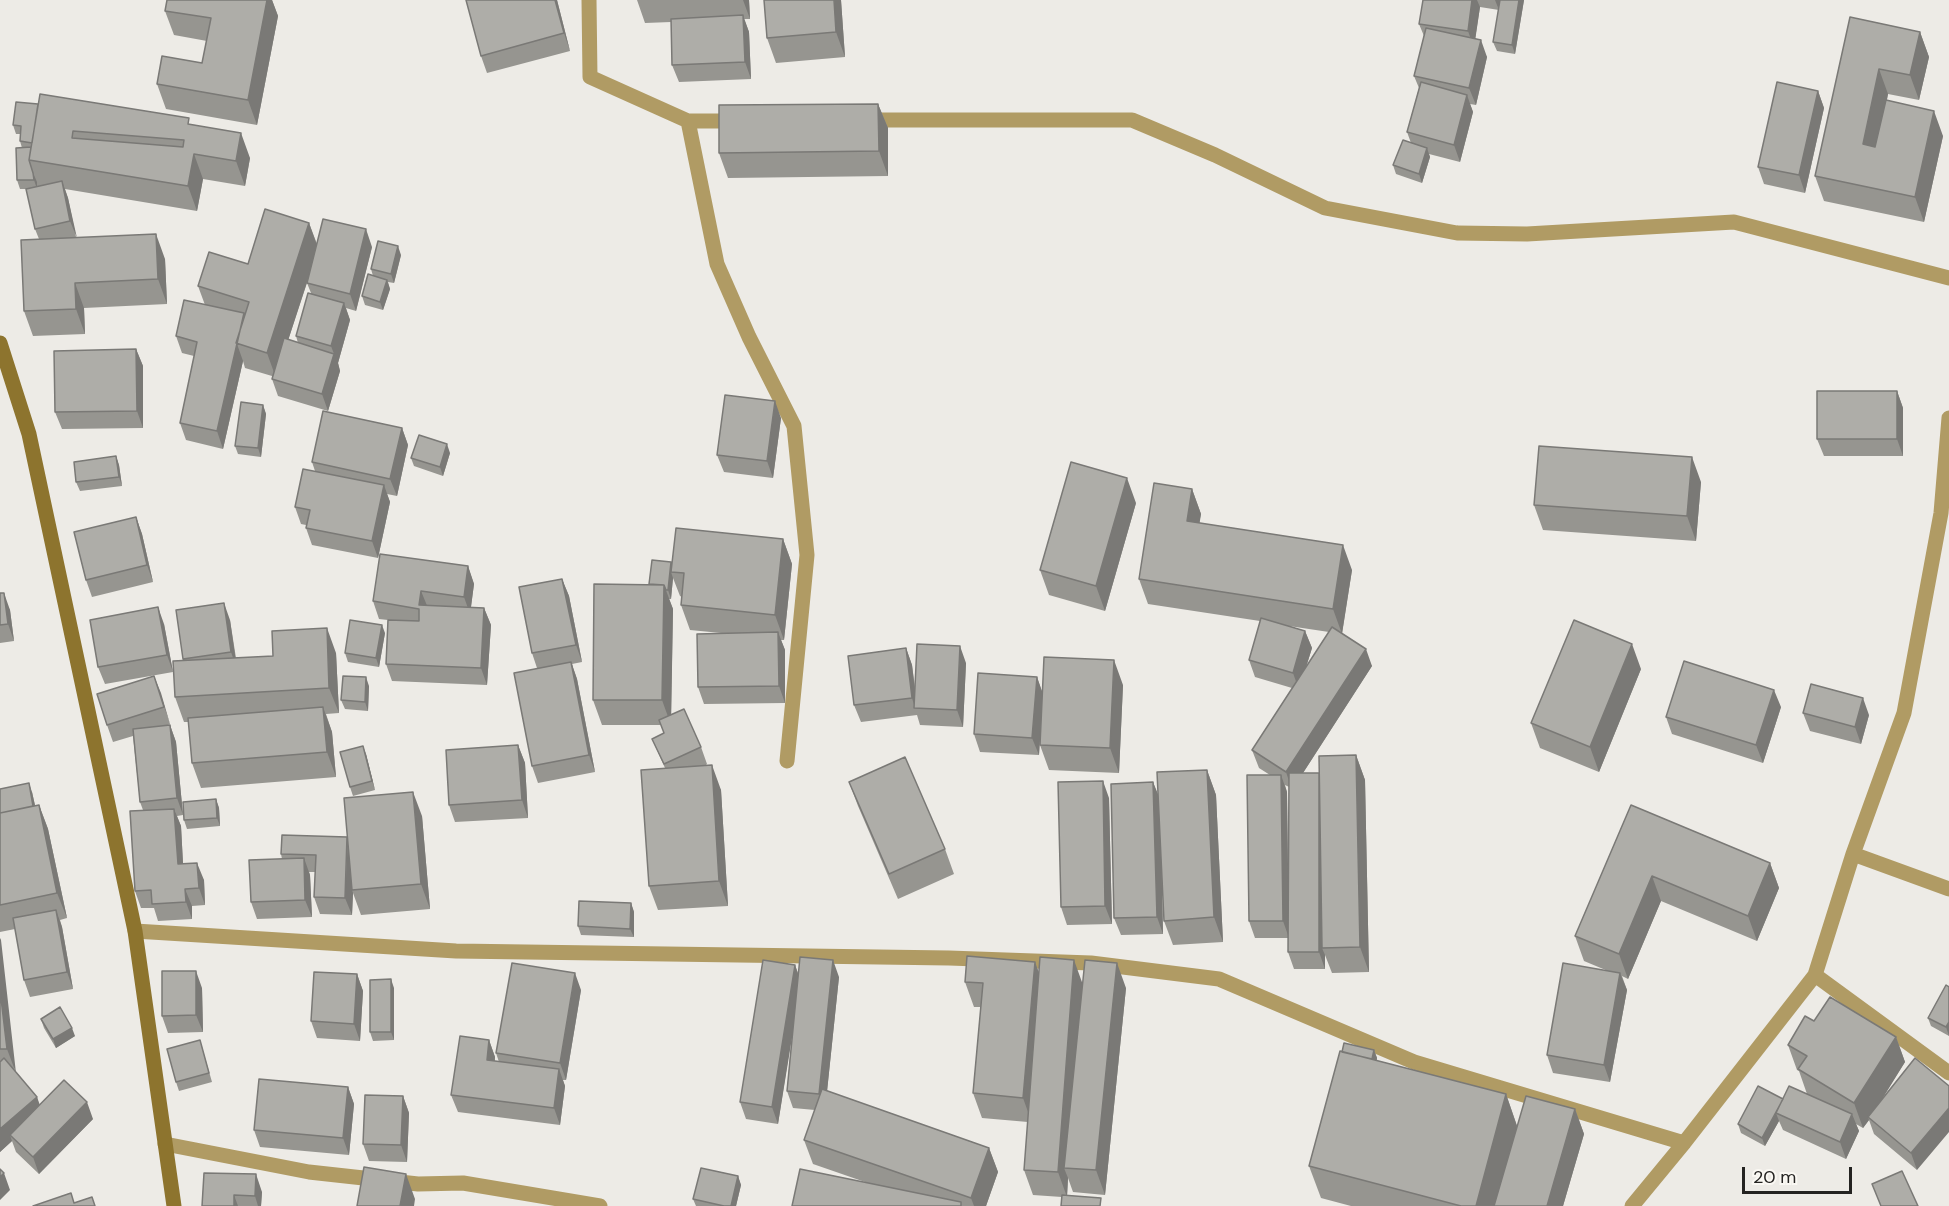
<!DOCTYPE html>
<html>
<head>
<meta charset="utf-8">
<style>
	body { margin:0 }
	#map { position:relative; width:1949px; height:1206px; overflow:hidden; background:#edebe6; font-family:"DM Sans",sans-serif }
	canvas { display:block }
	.scale { position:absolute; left:1742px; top:1167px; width:110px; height:27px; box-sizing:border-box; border:3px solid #242321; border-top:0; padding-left:8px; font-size:18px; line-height:21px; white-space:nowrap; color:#242321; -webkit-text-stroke:4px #faf8f3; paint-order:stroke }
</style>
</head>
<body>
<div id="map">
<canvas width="1949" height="1206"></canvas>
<div class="scale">20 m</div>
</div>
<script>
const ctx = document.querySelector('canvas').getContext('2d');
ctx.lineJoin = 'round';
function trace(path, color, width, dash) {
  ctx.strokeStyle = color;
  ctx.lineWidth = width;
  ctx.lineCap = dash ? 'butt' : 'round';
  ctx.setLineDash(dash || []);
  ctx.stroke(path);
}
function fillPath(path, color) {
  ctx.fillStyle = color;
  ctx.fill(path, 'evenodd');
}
trace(new Path2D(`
	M589,0L590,77L688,121H737
	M866,120H1132L1215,155L1325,208L1457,233L1527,234L1734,222L1949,278
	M688,121L717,264L749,337L794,426L807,555L787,761
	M1853,854L1949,889
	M135,931L456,951L949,958L1091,963L1219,979L1414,1062L1684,1143
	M1815,975L1949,1073
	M165,1144L309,1172L418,1184L463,1183L600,1206
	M1632,1206L1684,1143L1815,975L1853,854L1904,713L1941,513L1949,418`), '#b09b64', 15);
trace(new Path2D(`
	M0,343L29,434L135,931L174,1206`), '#8d742e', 15);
fillPath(new Path2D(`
	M167,0H272L278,16L257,125L166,109L157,84L202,63L207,41L174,35L165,11Z
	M557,0L570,51L487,73L481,56Z
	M637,0H749L750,19H744L749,32L751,79L679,82L672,65L671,22L645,23Z
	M841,0L845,57L776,63L767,38Z
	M1423,0H1524L1515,54L1497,51L1493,42L1499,10L1480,7L1475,39L1487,57L1476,105L1470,104L1473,112L1460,162L1429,154L1430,157L1422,183L1396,174L1393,165L1411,143L1407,132L1419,88L1414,76L1424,36L1419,24Z
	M1850,17L1920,32L1929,57L1919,100L1888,94L1887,100L1943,136L1924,222L1824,201L1815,176Z
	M1818,91L1824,108L1805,193L1764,184L1758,167Z
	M878,104L888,128V176L728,178L719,153Z
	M13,125H191L250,158L245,186L203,179L197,211L65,189L68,198L76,237L165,259L167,304L84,308L85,334L33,336L24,311L39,239L35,229L27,189H20L17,180L22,148L20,141V134H16Z
	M309,223L317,244L372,247L356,311L346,308L350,320L338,363L340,371L328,411L278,396L272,379V376L245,368L243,361L223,449L186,440L180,423L194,356L182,353L176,336L205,305L198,286L248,264ZM307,283L311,293L296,336L298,343L288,340Z
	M401,255L394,283L388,282L390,289L383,310L365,305L362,296L373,276L371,269Z
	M136,349L143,366V428L62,429L55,412Z
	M1897,391L1903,408V456H1824L1817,439Z
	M263,405L266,414L261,457L238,454L235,446Z
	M781,418L773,478L724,472L717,455Z
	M402,428L408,445L397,496L387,494L390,502L378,558L312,545L306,528V525L301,524L295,507L315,471L312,462Z
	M450,453L443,476L414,466L411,458Z
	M116,456L119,465L122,486L80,491L76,482Z
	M1701,482L1696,541L1543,530L1534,505Z
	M1192,489L1201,514L1199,523L1352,570L1342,633L1372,666L1303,773H1319L1356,755L1365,780L1369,972L1332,973L1325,955V969H1294L1288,952V938H1255L1249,921L1270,775L1259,768L1252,750L1292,688L1255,677L1249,660L1260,621L1148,604L1139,579ZM1289,626L1329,632L1306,667L1312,648L1305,631ZM1285,785L1289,787L1288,876L1287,792Z
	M1136,503L1105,611L1049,595L1040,570Z
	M136,517L142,534L153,582L92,597L86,580Z
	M783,539L792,564L784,640H781L785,650V703L704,704L698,687L721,633L690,630L681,605L682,597L680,596L673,578L671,599H669L673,609L671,715L701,747L707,764L705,766L721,790L728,906L658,910L649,886L665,768L652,739L664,733L661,725H602L593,700L672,565Z
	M468,566L474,584L471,607L484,608L491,625L487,685L392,681L386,664L388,620L379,619L373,601Z
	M562,579L569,596L582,662L572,664L577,679L595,772L538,783L532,766L537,668L532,653Z
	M0,593L10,610L14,641L0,643Z
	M230,620L236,658L336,653L339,713L326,714L332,732L336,777L201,788L192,763L189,722H184L175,697L184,661L183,659Z
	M164,624L173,672L105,684L98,667Z
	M385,633L379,667L348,662L345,653Z
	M906,648L912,665L915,687L966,663L963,727L920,725L917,715L861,722L854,705Z
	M1641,669L1599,772L1540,748L1531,723Z
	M154,676L170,724L166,726L170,725L176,742L183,815L177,816L181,826L183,864L204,880L205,905L192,906V919L158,921L154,908H141L135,891L143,810L140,802L133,736L113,742L107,725Z
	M1037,677L1042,692L1123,685L1119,773L1049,770L1040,745V733L1039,755L980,752L974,734Z
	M369,686L368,711L345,709L341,700Z
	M1781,707L1763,763L1672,734L1666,717Z
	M1803,713L1869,715L1861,744L1810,731Z
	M518,745L525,763L528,818L455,822L449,805Z
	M366,754L375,790L353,796L350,787Z
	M1207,770L1216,795L1223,942L1173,945L1164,921L1162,877L1163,934L1121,935L1114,918L1153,782L1158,796Z
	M849,782L945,849L954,874L898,899L858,806Z
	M0,789L32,792L35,805H39L48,829L67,918L60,920L62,927L73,989L30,997L24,980L15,929L0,932Z
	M1109,798L1112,924L1067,925L1061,907Z
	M216,799L219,808L220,826L187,829L184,820Z
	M1631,805L1770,863L1779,888L1757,941L1661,901L1628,979L1622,976L1627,990L1610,1082L1553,1073L1547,1055L1608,971L1584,961L1575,936Z
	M422,816L430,909L361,915L353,893L352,915L320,914L314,897L315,872H309L310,875L312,917L257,919L251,902L282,859L281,854L347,837Z
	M631,903L634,912V937L581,935L578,926Z
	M0,938L15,1072L37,1097L39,1105L93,1119L39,1174L16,1152L12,1141L0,1152Z
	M1035,962L1039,973L1082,982L1126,988L1105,1195L1073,1192L1068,1178L1067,1196L1062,1197L1033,1195L1024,1170L1028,1122L982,1118L973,1093L981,1007H974L965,982Z
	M795,965L799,976L839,977L827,1091L989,1148L998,1172L986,1206H792L865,1182L813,1164L804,1140L815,1110L793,1108L787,1091L792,1034L778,1124L746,1119L740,1102Z
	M357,974L363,991L360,1041L317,1038L311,1021Z
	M1949,987V1036L1931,1026L1928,1018Z
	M202,988L203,1032L168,1033L162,1016Z
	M394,988V1040L373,1041L370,1032Z
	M581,990L566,1080H563L565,1086L560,1125L458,1112L451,1095L489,1040L495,1057V1061L499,1062L496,1053Z
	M41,1019L75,1036L56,1048L44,1028Z
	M1814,1021L1896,1037L1905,1062L1880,1101L1915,1058L1917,1170L1874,1134L1869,1120L1863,1128L1856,1124L1859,1131L1846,1159L1783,1130L1779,1121L1765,1146L1741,1133L1738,1124L1783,1099L1807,1094L1799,1071L1797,1070L1788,1045Z
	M200,1040L212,1082L179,1091L176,1082Z
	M1374,1050L1377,1058V1061L1506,1094L1517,1126L1575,1109L1584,1134L1563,1206H1351L1321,1198L1309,1166L1342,1052Z
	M348,1087L354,1104L349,1155L260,1147L254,1130Z
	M403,1096L409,1113L407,1162L369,1161L363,1144Z
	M204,1173L262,1192L261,1206H202Z
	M738,1176L741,1185L736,1206H696L693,1199Z`), '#969590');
fillPath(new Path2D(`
	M266,0H272L278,16L257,125L248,100Z
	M555,0H557L570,51L564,33Z
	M743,0H749L750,19Z
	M834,0H841L845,57L836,32Z
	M1472,0H1477L1480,7L1474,48L1468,31Z
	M1495,0H1500L1499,10Z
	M1519,0H1524L1515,54L1512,45Z
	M743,15L749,32L751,79L745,62Z
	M1920,32L1929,57L1919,100L1910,75Z
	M1481,40L1487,57L1476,105L1469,88Z
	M1879,69L1888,94L1872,169L1863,144Z
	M1818,91L1824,108L1805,193L1799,175Z
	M1467,95L1473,112L1460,162L1454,145Z
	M878,104L888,128V176L879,151Z
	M1934,111L1943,136L1924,222L1915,197Z
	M241,133L250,158L245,186L236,161Z
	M1427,148L1430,157L1422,183L1419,174Z
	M194,154L203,179L197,211L188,186Z
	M33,173L37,182V189L34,180Z
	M62,181L68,198L77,238L70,221Z
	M309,223L318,248L276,378L267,353Z
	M366,229L372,247L356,311L350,294Z
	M156,234L165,259L167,304L158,279Z
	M398,246L401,255L394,283L391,274Z
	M387,280L390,289L383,310L380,302Z
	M75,283L84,308L85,334L76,309Z
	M344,303L350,320L338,363L340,371L328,411L322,394L334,354L331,346Z
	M237,344L243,361L223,449L217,431Z
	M136,349L143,366V428L137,411Z
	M1897,391L1903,408V456L1897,439Z
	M775,401L781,418L773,478L767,461Z
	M263,405L266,414L261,457L258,448Z
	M402,428L408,445L397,496L390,479Z
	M447,444L450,453L443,476L440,467Z
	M116,456L119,465L122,486L119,477Z
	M1692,457L1701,482L1696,541L1687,516Z
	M1127,478L1136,503L1105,611L1096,586Z
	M384,485L390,502L378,558L372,541Z
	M1192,489L1201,514L1196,546L1187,521Z
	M136,517L142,534L153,582L147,565Z
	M783,539L792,564L784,640L775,615Z
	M1343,545L1352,570L1342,634L1333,609Z
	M671,562L674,571L671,572L673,578L671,599L668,590Z
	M468,566L474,584L470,614L464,597Z
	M562,579L569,596L582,662L576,645Z
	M664,585L673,609L671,725L662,700Z
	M421,591L428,608L419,605Z
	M4,593L10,610L14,641L8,624Z
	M224,603L230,620L237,669L231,652Z
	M158,607L164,624L173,672L167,655Z
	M484,608L491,625L487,685L481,668Z
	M382,625L385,633L379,667L376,658Z
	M327,628L336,653L339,713L329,688Z
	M1305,631L1312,648L1299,690L1293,673Z
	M778,632L785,650V703L779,686Z
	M1632,644L1641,669L1599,772L1590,747Z
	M960,646L966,663L963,727L957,710Z
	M906,648L912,665L917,708H915L912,698Z
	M1366,649L1372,666L1292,790L1286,772Z
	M1114,660L1123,685L1119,773L1110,748Z
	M571,662L577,679L595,772L589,755Z
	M154,676L161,693L170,724L164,707Z
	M366,677L369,686L368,711L365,702Z
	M1037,677L1043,694L1039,755L1032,738Z
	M1774,690L1781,707L1763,763L1756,745Z
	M1863,698L1869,715L1861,744L1855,727Z
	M323,707L332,732L336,777L327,752Z
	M170,725L176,742L183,815L177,798Z
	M518,745L525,763L528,818L522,800Z
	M363,746L366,754L375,790L372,781Z
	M1356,755L1365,780L1369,972L1360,947Z
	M712,765L721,790L728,906L719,881Z
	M1207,770L1216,795L1223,942L1214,917Z
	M1319,773L1322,948L1325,955V969L1319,952Z
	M1281,775L1287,792L1289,938L1283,921Z
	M1103,781L1109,798L1112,924L1105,906Z
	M1153,782L1160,799L1163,934L1157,917Z
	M29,783L32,792L39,824L35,815Z
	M413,792L422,816L430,909L421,884Z
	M216,799L219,808L220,826L217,818Z
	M39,805L48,829L67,918L57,893Z
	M174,809L181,826L184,882L178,864Z
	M348,837L352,890L353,893L352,915L345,898Z
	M304,858L310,875L312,917L305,900Z
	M197,863L204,880L205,905L199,888Z
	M1770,863L1779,888L1757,941L1748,916Z
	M1652,876L1661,901L1628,979L1619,954Z
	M185,889L192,906V919L186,902Z
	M631,903L634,912V937L630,929Z
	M56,910L62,927L73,989L67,972Z
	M0,938L1,940L16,1073L7,1049L0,990Z
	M833,960L839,977L825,1111L819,1094Z
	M1074,960L1083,985L1064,1168L1068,1178L1067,1197L1058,1172Z
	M1035,962L1044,987L1032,1123L1023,1098Z
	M1117,963L1126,988L1105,1195L1096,1170Z
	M795,965L801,982L778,1124L772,1107Z
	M196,971L202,988L203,1032L196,1015Z
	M575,973L581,990L566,1080L560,1063Z
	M1620,973L1627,990L1610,1082L1604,1065Z
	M357,974L363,991L360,1041L354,1024Z
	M391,979L394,988V1040L391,1032Z
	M1949,1022V1036L1946,1027Z
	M72,1028L75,1036L56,1048L53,1039Z
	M1896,1037L1905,1062L1870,1119L1868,1117L1869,1120L1863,1128L1854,1103Z
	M489,1040L495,1057L493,1077L487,1060Z
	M1374,1050L1377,1058L1371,1083L1368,1074Z
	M559,1069L565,1086L560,1125L554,1108Z
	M348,1087L354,1104L349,1155L343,1138Z
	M1506,1094L1517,1126L1496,1206H1476Z
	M403,1096L409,1113L407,1162L401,1145Z
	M37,1097L43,1114L10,1135L12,1141L0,1152V1129Z
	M1783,1100L1776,1113L1779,1121L1765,1146L1762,1138Z
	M87,1102L93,1119L39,1174L33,1157Z
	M1949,1108V1132L1917,1170L1911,1153Z
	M1575,1109L1584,1134L1563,1206H1547Z
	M1852,1114L1859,1131L1846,1159L1840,1142Z
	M989,1148L998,1172L986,1206H974L971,1198Z
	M4,1173L10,1190L0,1200V1177Z
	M256,1174L262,1192L261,1206H258L255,1196Z
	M406,1174L415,1199L414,1206H400Z
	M738,1176L741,1185L736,1206H731Z
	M234,1195L238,1206H234Z`), '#7a7976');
const building = new Path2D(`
	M167,0H267L248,100L157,84L162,56L202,63L211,18L165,11Z
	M466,0H555L564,33L481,56Z
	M764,0H834L836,32L767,38Z
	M1423,0H1472L1468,31L1419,24Z
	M1500,0H1519L1512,45L1493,42Z
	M743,15L745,62L672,65L671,19Z
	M1850,17L1920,32L1910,75L1879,69L1863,144L1875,147L1886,100L1934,111L1915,197L1815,176Z
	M1426,28L1481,40L1469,88L1414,76Z
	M1421,82L1467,95L1454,145L1407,132Z
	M1777,82L1818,91L1799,175L1758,167Z
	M40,94L189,118L188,124L241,133L236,161L194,154L188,186L29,160ZM73,131L184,140L183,147L72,138Z
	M16,102L38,104L32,143L20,141L21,126L13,125Z
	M878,104L879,151L719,153V105Z
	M1403,140L1427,148L1419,174L1393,165Z
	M31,147L29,160L33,173L34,180H17L16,148Z
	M62,181L70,221L35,229L26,189Z
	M265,209L309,223L267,353L236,343L249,302L198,286L209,252L248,264Z
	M323,219L366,229L350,294L307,283Z
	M156,234L158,279L75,283L76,309L24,311L21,240Z
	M378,241L398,246L391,274L371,269Z
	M368,274L387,280L380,302L362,296Z
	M308,293L344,303L331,346L296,336Z
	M184,300L244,313L217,431L180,423L197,342L176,336Z
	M284,338L334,354L322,394L272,379Z
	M136,349L137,411L55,412L54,351Z
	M1817,391H1897V439H1817Z
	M725,395L775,401L767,461L717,455Z
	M241,402L263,405L258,448L235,446Z
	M323,411L402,428L390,479L312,462Z
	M419,435L447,444L440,467L411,458Z
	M1539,446L1692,457L1687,516L1534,505Z
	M116,456L119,477L76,482L74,462Z
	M1071,462L1127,478L1096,586L1040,570Z
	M303,469L384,485L372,541L306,528L310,510L295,507Z
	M1154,483L1192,489L1187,521L1343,545L1333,609L1139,579Z
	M136,517L147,565L86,580L74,532Z
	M676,528L783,539L775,615L681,605L684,573L671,572Z
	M380,554L468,566L464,597L421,591L419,605L484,608L481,668L386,664L388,620L419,621V609L373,601Z
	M652,560L671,562L668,590H666L664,585L649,584Z
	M562,579L576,645L532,653L519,587Z
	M594,584L664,585L662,700H593Z
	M0,593H4L8,624L0,625Z
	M224,603L231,652L183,659L176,610Z
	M158,607L167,655L98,667L90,620Z
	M1261,618L1305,631L1293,673L1249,660Z
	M350,620L382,625L376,658L345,653Z
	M1574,620L1632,644L1590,747L1531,723Z
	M1332,627L1366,649L1286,772L1252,750Z
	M327,628L329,688L175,697L173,661L273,656L272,631Z
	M778,632L779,686L698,687L697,634Z
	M917,644L960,646L957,710L914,708Z
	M906,648L912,698L854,705L848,656Z
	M1044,657L1114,660L1110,748L1040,745Z
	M1684,661L1774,690L1756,745L1666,717Z
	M571,662L589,755L532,766L514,673Z
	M978,673L1037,677L1032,738L974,734Z
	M154,676L164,707L107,725L97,694Z
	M343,676L366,677L365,702L341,700Z
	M1811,684L1863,698L1855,727L1803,713Z
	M323,707L327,752L192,763L188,718Z
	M684,709L701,747L664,764L652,739L664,733L659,720Z
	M170,725L177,798L140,802L133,729Z
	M518,745L522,800L449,805L446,750Z
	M363,746L372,781L350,787L340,752Z
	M1356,755L1360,947L1322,948L1319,756Z
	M905,757L945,849L889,874L849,782Z
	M712,765L719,881L649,886L641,770Z
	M1207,770L1214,917L1164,921L1157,772Z
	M1289,773H1319V952H1288Z
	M1247,775H1281L1283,921H1249Z
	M1103,781L1105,906L1061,907L1058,782Z
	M1153,782L1157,917L1114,918L1111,784Z
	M29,783L33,806L0,813V789Z
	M413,792L421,884L352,890L344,798Z
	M216,799L217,818L184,820L183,802Z
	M39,805L57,893L0,905V813Z
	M1631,805L1770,863L1748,916L1652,876L1619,954L1575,936Z
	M174,809L178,864L197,863L199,888L185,889L186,902L152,904L151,890L135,891L130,811Z
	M282,835L347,837L345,898L314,897L316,855L281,854Z
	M304,858L305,900L251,902L249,860Z
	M579,901L631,903L630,929L578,926Z
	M56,910L67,972L24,980L13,918Z
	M967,956L1035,962L1023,1098L973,1093L983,983L965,982Z
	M800,957L833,960L819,1094L787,1091Z
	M1040,957L1074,960L1058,1172L1024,1170Z
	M763,960L795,965L772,1107L740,1102Z
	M1085,960L1117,963L1096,1170L1064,1168Z
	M512,963L575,973L560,1063L496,1053Z
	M1563,963L1620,973L1604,1065L1547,1055Z
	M162,971H196V1015L162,1016Z
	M314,972L357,974L354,1024L311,1021Z
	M391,979V1032H370V980Z
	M1946,985L1949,987V1022L1946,1027L1928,1018Z
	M0,990L7,1049H0Z
	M1830,997L1896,1037L1854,1103L1798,1069L1807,1056L1788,1045L1805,1016L1814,1021Z
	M60,1007L72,1028L53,1039L41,1019Z
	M460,1036L489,1040L487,1060L559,1069L554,1108L451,1095Z
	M200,1040L209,1073L176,1082L167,1049Z
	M1344,1043L1374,1050L1372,1059L1342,1052Z
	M1340,1051L1506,1094L1476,1206H1461L1309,1166Z
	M4,1058L37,1097L0,1129V1062Z
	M1915,1058L1949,1086V1108L1911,1153L1868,1117Z
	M259,1079L348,1087L343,1138L254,1130Z
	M64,1080L87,1102L33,1157L10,1135Z
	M1758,1086L1783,1099L1762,1138L1738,1124Z
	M1789,1086L1852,1114L1840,1142L1776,1113Z
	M822,1089L989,1148L971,1198L804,1140Z
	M365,1095L403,1096L401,1145L363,1144Z
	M1526,1096L1575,1109L1547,1206H1494Z
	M364,1167L406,1174L400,1206H357Z
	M701,1168L738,1176L731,1206H724L693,1199Z
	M0,1169L4,1173L0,1177Z
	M800,1169L961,1202V1206H792Z
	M1902,1171L1918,1206H1881L1872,1184Z
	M204,1173L256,1174L255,1196L234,1195V1206H202Z
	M71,1193L74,1203L92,1197L95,1206H33Z
	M1062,1195L1101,1198L1100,1206H1061Z`);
fillPath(building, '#aeada8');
trace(building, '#7a7976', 1.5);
</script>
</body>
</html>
